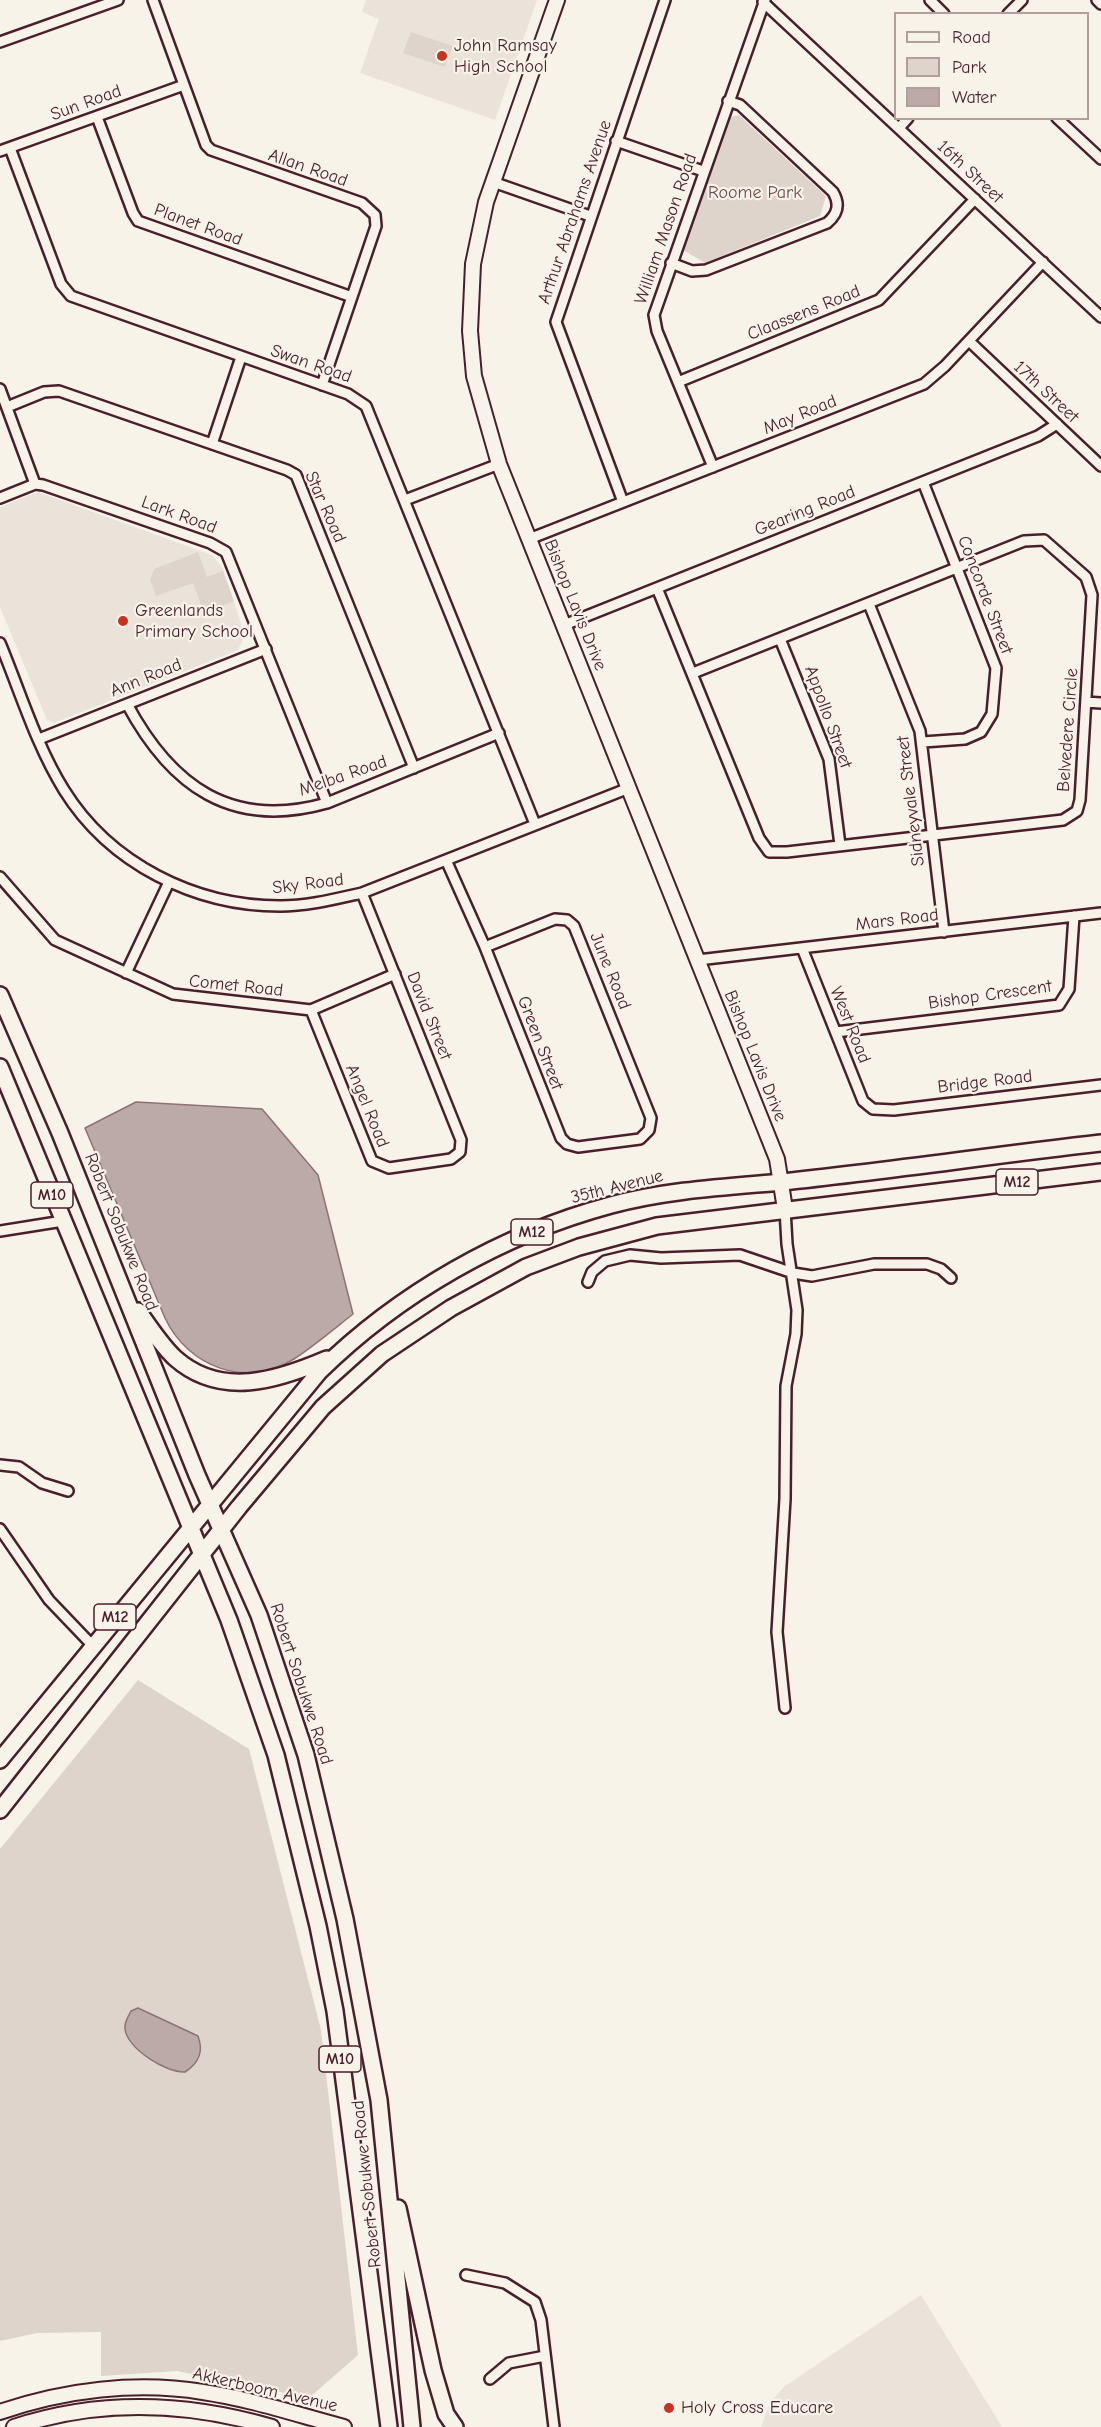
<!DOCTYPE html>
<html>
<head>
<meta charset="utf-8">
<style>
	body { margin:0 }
	#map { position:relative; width:1101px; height:2427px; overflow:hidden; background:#f7f3e8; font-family:"Comic Neue",sans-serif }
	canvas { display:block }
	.legend { position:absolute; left:894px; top:12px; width:195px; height:108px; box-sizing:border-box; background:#f7f3e8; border:2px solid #b29e9c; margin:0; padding:8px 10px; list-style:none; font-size:18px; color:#4a1f2b }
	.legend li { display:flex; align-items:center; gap:12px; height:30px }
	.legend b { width:30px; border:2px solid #b29e9c }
</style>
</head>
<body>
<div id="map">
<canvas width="1101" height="2427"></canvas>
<ul class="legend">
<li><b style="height:8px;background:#f7f3e8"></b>Road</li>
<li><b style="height:16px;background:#ded4cc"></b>Park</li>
<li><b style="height:16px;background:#bcaaa7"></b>Water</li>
</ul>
</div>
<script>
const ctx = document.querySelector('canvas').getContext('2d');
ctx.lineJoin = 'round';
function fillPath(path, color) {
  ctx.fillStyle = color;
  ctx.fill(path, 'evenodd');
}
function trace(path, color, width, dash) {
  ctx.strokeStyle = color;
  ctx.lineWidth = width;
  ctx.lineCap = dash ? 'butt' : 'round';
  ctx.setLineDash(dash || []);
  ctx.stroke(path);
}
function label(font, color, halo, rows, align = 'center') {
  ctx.font = font + ' "Comic Neue",sans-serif';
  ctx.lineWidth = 4.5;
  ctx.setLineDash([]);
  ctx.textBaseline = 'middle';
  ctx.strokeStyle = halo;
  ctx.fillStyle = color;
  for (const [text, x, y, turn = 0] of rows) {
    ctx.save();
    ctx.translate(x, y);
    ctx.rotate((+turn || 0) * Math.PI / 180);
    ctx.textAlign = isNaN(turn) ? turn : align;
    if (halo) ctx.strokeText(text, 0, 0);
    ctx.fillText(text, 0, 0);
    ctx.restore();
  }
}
fillPath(new Path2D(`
	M366,0H537L495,120L360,73L379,19L362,12Z
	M38,492L212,555L222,567L245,635L238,650L54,723L47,720L0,607V507Z
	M921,2295L1002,2427H761L770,2402L785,2386Z`), '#eae3da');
fillPath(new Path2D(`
	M411,32L453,46L445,67L403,53Z
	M739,115L826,196L820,216L705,263L683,250L730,117Z
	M198,552L207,577L223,571L234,601L204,613L193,583L156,596L150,580L154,569Z
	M138,1680L249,1749L321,2030L358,2355L309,2398L177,2371L101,2376V2332L37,2333L0,2341V1849Z`), '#ded4cc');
const water = new Path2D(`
	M136,1102L262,1109L318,1175L353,1314C334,1329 314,1346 294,1359C246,1389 188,1367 165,1318L85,1128Z
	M138,2008L198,2036C204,2052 199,2063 185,2072C166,2073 128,2049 125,2029C124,2022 128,2017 131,2011Z`);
fillPath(water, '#bcaaa7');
trace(water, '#8e7275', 1.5);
const street = new Path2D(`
	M153,0L206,145L211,150L362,203L375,215L376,226L322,385
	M930,0L944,14
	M1097,0L1101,4
	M763,2L1101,317
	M1008,14L1022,0
	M0,42L118,0
	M97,117L133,213L138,221L352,297
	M1057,118L1101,159
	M899,128L908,118
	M616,141L703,171
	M10,148L61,284L71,296L348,394L366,406L535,824
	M0,151L184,85
	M493,182L590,216
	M671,263L692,271L706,270L827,223C838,214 840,204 833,192L740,105L728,101
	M969,341L1101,466
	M678,382L879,300L975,199
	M0,389L35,484
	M7,407L44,392L59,391L287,470L296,475L414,768
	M212,444L241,357
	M713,467L657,331L654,315L765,0
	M0,498L35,484L43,485L210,543L226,552L327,803
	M405,500L499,464
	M623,502L556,322L665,0
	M529,539L924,384L945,366L1043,262
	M657,588L759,838L769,852H787L1063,820L1077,811L1080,800L1092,595L1086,577L1044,540L1024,541L693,673
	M869,604L920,731L944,932
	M564,625L1038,436L1057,424
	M780,639L829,759L840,845
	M0,643C20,691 36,745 64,790C110,864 195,906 280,906C308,906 335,899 362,893L629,788
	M1086,702L1101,703
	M127,704C171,786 231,830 327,803L499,733
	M39,739L266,649
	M923,742L965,739L981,732L992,714L996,668L923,482
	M446,860L485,947L561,1138L567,1144L578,1147L640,1139L649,1130L651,1118L574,926L567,920L555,919L485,947
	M0,877L55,940L173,994L311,1010L395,974
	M802,948L863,1101L873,1109L894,1110L1101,1085
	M698,960L1101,913
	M126,973L169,882
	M311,1010L372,1161L389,1168L451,1159L460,1152L461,1140L362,893
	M836,1032L1059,1005L1069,989L1074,916
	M785,1209L787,1244L797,1310L796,1334L786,1386L785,1499L777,1632L785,1708
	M0,1231L63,1221
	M588,1282L592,1272L605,1261L630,1255L661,1258L740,1255L793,1273L812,1276L874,1264H927L941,1269L951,1278
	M0,1465L19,1467L42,1483L68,1491
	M0,1529L49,1600L92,1645
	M466,2275L505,2283L535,2302L541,2320L554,2427
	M490,2379L509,2363L545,2356`);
const secondary = new Path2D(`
	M557,0L486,202L473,264L470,331L474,376L499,464L777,1159L785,1209
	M0,2412C64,2390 136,2381 203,2392C251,2399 298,2415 344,2427
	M14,2427C99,2399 186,2402 272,2427`);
const primary = new Path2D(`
	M0,995L60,1133L197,1475L259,1615L306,1755L345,1919L379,2100L412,2427
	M0,1067L229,1620L276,1755L318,1926L335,2011L389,2427
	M138,1311C150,1327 161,1345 175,1358C221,1399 278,1380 327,1359
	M0,1760L319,1372C399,1293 503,1234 611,1205C667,1190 725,1187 782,1182C888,1171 995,1155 1101,1143
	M0,1810L239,1507L323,1407L382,1354L451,1308L526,1267L579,1247L657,1226L1101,1172
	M398,2208L433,2370L446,2414L455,2427`);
trace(street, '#4a1f2b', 14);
trace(secondary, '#4a1f2b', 18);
trace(primary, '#4a1f2b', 20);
trace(street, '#f7f3e8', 9);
trace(secondary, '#f7f3e8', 14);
trace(primary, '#f7f3e8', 15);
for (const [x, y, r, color] of [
	[442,56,6,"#c8321e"],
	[123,621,6,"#c8321e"],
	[669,2408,6,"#c8321e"]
]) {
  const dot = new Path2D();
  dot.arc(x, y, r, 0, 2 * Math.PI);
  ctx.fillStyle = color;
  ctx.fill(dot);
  trace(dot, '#f7f3e8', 2);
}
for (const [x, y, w] of [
	[1017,1182,42],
	[52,1195,42],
	[532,1232,42],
	[115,1617,42],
	[340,2059,42]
]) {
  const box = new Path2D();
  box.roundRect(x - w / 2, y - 13, w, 26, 4.5);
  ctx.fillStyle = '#f7f3e8';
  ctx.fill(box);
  trace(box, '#4a1f2b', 1.5);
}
label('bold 16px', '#4a1f2b', null, [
	["M12",1017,1182],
	["M10",52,1195],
	["M12",532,1232],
	["M12",115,1617],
	["M10",340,2059]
]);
label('18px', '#4a1f2b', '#f7f3e8', [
	["John Ramsay",454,46],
	["High School",454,67],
	["Greenlands",135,611],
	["Primary School",135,632],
	["Holy Cross Educare",681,2408]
], 'left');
label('18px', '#4a1f2b', '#f7f3e8', [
	["Sun Road",86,103,-20],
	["Allan Road",308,168,19],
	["16th Street",970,172,43],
	["Arthur Abrahams Avenue",575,212,-71],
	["Planet Road",198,225,20],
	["William Mason Road",666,229,-71],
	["Claassens Road",804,313,-22],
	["Swan Road",311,364,19],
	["17th Street",1046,392,43],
	["May Road",800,415,-22],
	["Star Road",325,507,66],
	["Gearing Road",805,511,-22],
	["Lark Road",179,515,20],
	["Concorde Street",985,595,69],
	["Bishop Lavis Drive",575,605,68],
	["Ann Road",146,678,-22],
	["Appollo Street",828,717,70],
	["Belvedere Circle",1068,730,-86],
	["Melba Road",343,776,-19],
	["Sidneyvale Street",911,801,-97],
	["Sky Road",308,884,-7],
	["Mars Road",897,920,-7],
	["June Road",610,971,68],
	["Comet Road",236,986,6],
	["Bishop Crescent",990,995,-8],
	["David Street",429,1016,68],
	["West Road",850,1025,68],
	["Green Street",540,1043,69],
	["Bishop Lavis Drive",755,1056,68],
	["Bridge Road",985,1082,-7],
	["Angel Road",367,1106,68],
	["35th Avenue",617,1187,-14],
	["Robert Sobukwe Road",121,1232,68],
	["Robert Sobukwe Road",301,1684,72],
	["Robert Sobukwe Road",367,2184,-96],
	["Akkerboom Avenue",265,2390,13]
]);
label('18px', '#6f4c53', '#f7f3e8', [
	["Roome Park",755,193]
]);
</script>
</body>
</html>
